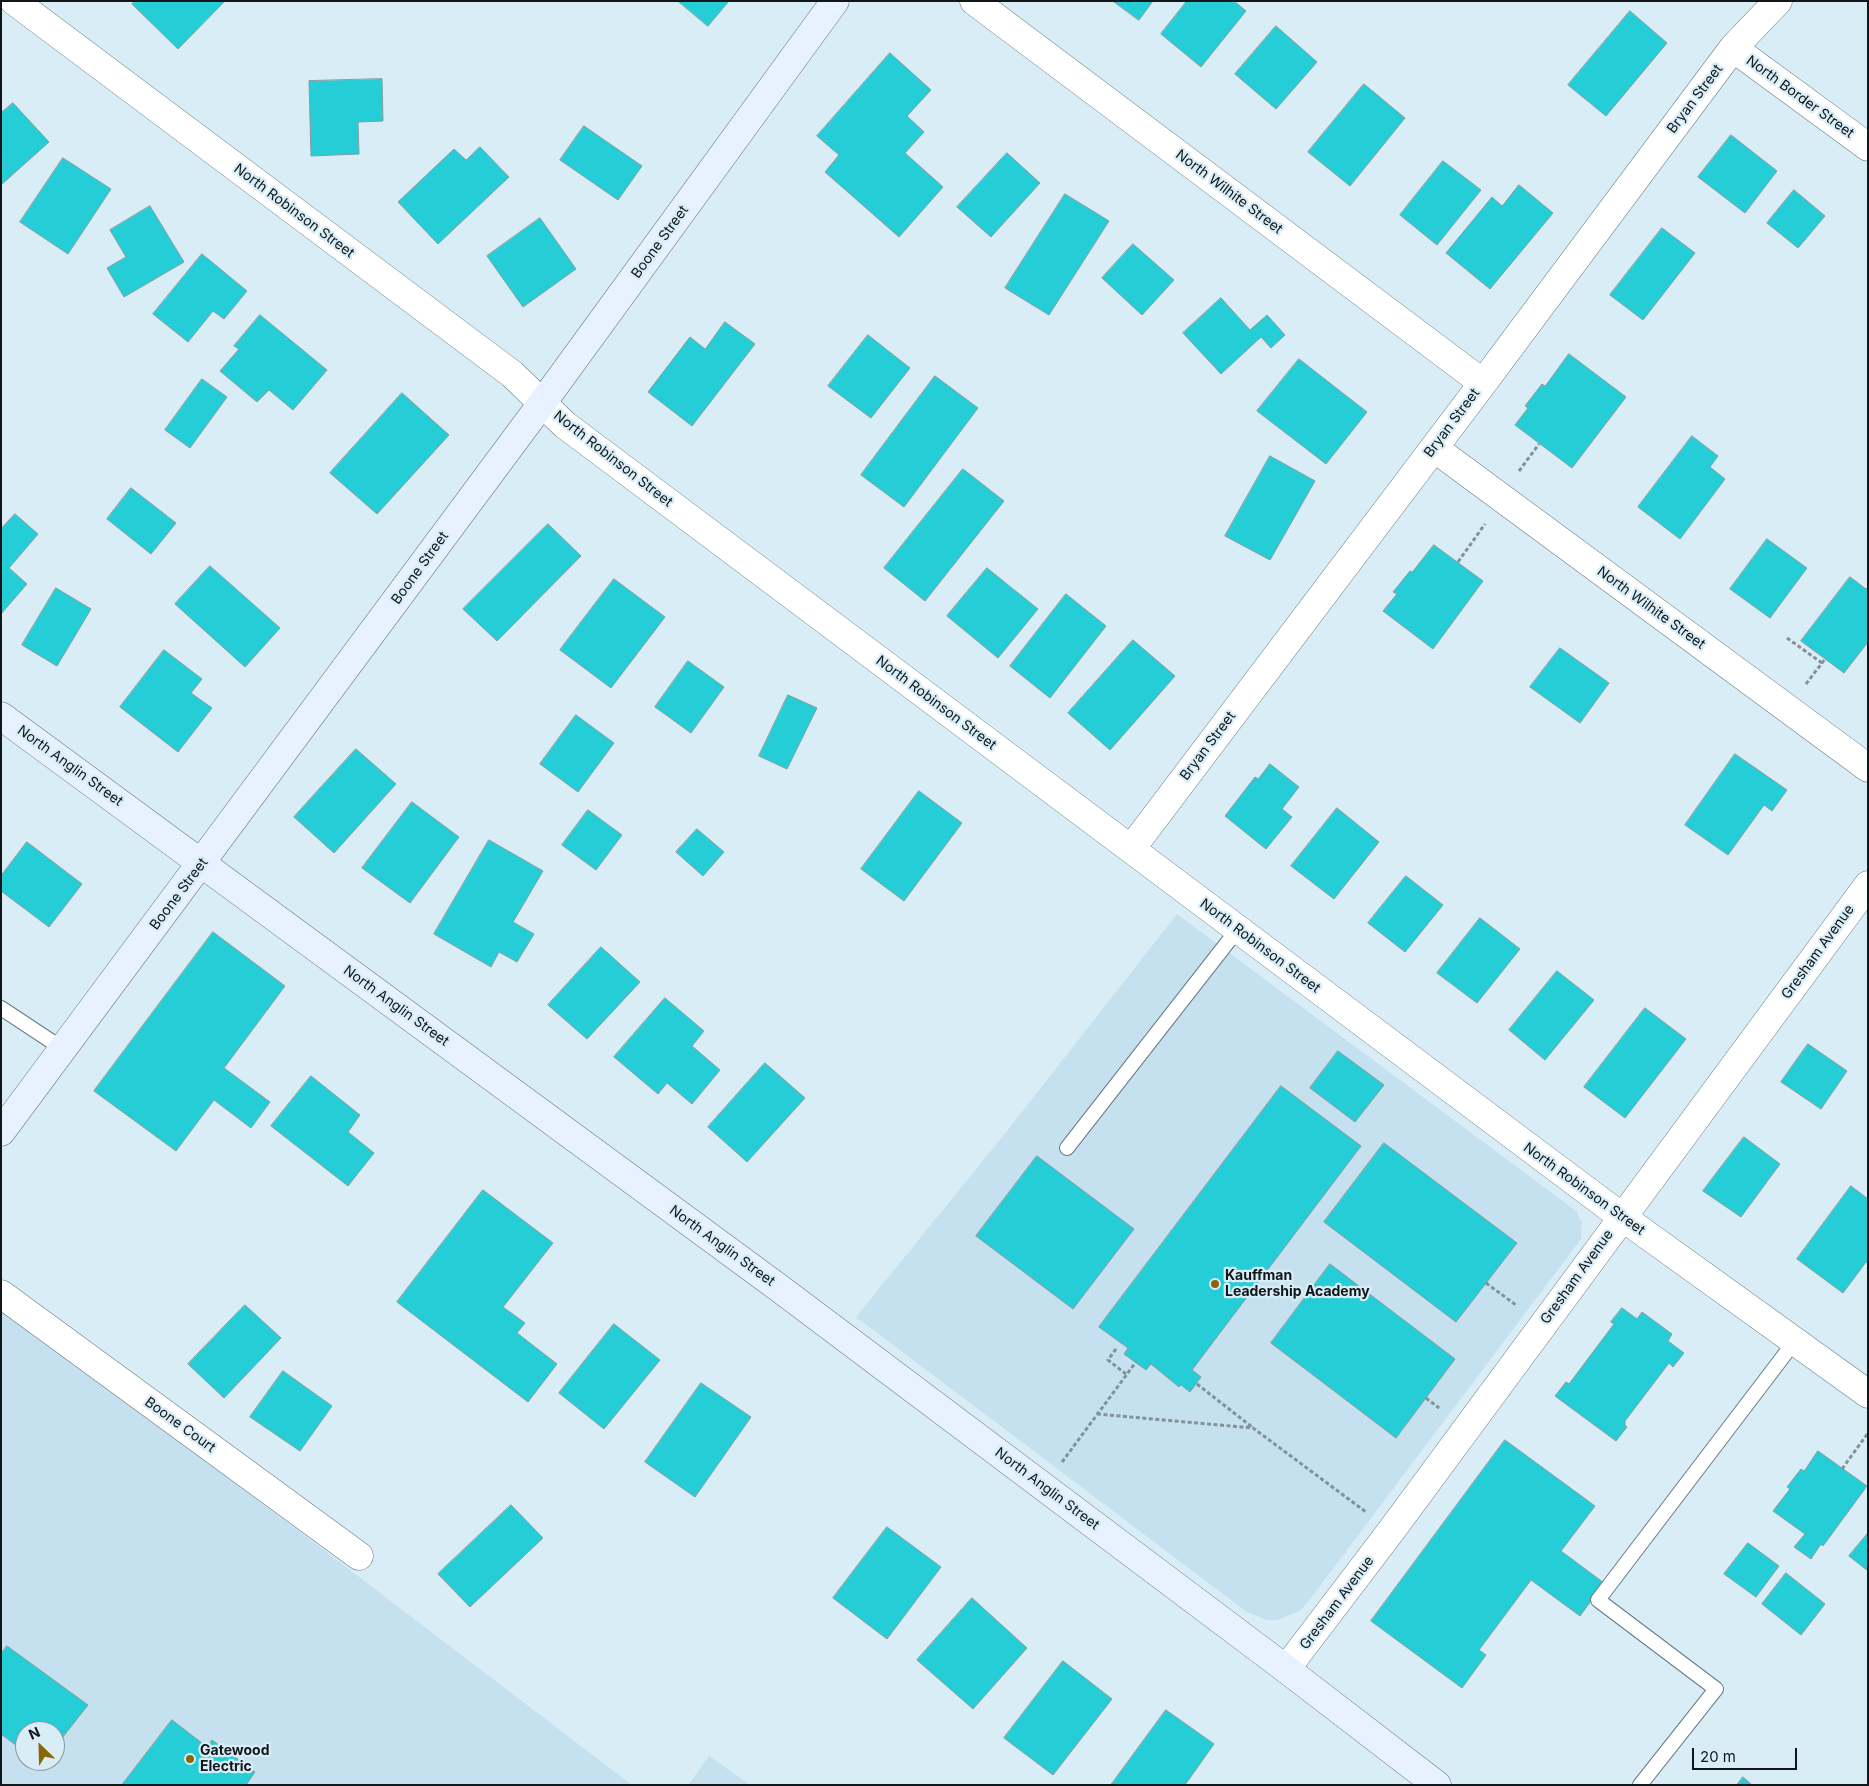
<!DOCTYPE html>
<html>
<head>
<meta charset="utf-8">
<style>
	body { margin:0 }
	#map { position:relative; width:1869px; height:1786px; overflow:hidden; background:#d9edf7; font-family:Inter,sans-serif }
	canvas { display:block }
	.frame { position:absolute; inset:0; border:2px solid #10171b; pointer-events:none }
	.north { position:absolute; left:15px; top:1721px; width:50px; height:50px; box-sizing:border-box; background:#d9edf7; border:1px solid #89979f; border-radius:50%; rotate:336deg; font-size:14px; font-weight:700; line-height:20px; text-align:center; color:#10171b }
	.north::after { content:''; display:block; margin:auto; width:18px; height:22px; background:#8b6606; clip-path:polygon(50% 0,100% 100%,50% 72%,0 100%) }
	.scale { position:absolute; left:1692px; top:1748px; width:105px; height:22px; box-sizing:border-box; border:2px solid #10171b; border-top:0; padding-left:6px; font-size:15px; line-height:18px; white-space:nowrap; color:#10171b; -webkit-text-stroke:4px #d9edf7; paint-order:stroke }
</style>
</head>
<body>
<div id="map">
<canvas width="1869" height="1786"></canvas>
<div class="frame"></div>
<div class="north">N</div>
<div class="scale">20 m</div>
</div>
<script>
const ctx = document.querySelector('canvas').getContext('2d');
ctx.lineJoin = 'round';
function fillPath(path, color) {
  ctx.fillStyle = color;
  ctx.fill(path, 'evenodd');
}
function trace(path, color, width, dash) {
  ctx.strokeStyle = color;
  ctx.lineWidth = width;
  ctx.lineCap = dash ? 'butt' : 'round';
  ctx.setLineDash(dash || []);
  ctx.stroke(path);
}
function label(font, color, halo, rows, align = 'center') {
  ctx.font = font + ' Inter,sans-serif';
  ctx.lineWidth = 4.5;
  ctx.setLineDash([]);
  ctx.textBaseline = 'middle';
  ctx.strokeStyle = halo;
  ctx.fillStyle = color;
  for (const [text, x, y, turn = 0] of rows) {
    ctx.save();
    ctx.translate(x, y);
    ctx.rotate((+turn || 0) * Math.PI / 180);
    ctx.textAlign = isNaN(turn) ? turn : align;
    if (halo) ctx.strokeText(text, 0, 0);
    ctx.fillText(text, 0, 0);
    ctx.restore();
  }
}
fillPath(new Path2D(`
	M1177,914L1576,1211L1582,1222L1581,1239L1311,1598L1300,1611L1277,1620H1267L1247,1612L856,1317L1007,1131Z
	M1,1308L304,1535L632,1785H1ZM25,1731H55V1761H25Z
	M709,1756L750,1785H688Z`), '#c5e1ef');
const building = new Path2D(`
	M135,1H225L178,49L132,4Z
	M678,1H729L708,26Z
	M1113,1H1153L1139,20Z
	M1187,1H1234L1246,11L1201,67L1161,34Z
	M1630,11L1667,43L1606,116L1568,85Z
	M1276,26L1317,62L1276,109L1235,74Z
	M890,53L931,90L907,116L924,132L905,153L943,187L899,237L825,172L839,155L817,136Z
	M382,79L383,121L358,122L359,154L311,156L309,81Z
	M1364,84L1405,118L1350,186L1308,152Z
	M13,103L49,142L1,185V113Z
	M584,126L642,166L618,200L560,160Z
	M1731,135L1777,171L1745,213L1698,177Z
	M480,147L509,177L438,244L398,202L454,149L466,160Z
	M1007,153L1040,183L991,237L957,207Z
	M63,158L111,189L68,254L20,222Z
	M1443,161L1481,190L1437,245L1400,215Z
	M1519,185L1553,213L1490,289L1446,253L1492,197L1502,206Z
	M1794,190L1825,216L1798,248L1767,223Z
	M1065,194L1109,221L1049,315L1005,288Z
	M150,206L184,262L124,297L107,268L126,257L110,230Z
	M540,218L576,269L523,307L487,256Z
	M1662,228L1695,253L1643,320L1610,295Z
	M1133,244L1174,280L1142,315L1102,278Z
	M202,254L247,291L224,319L213,311L188,342L153,314Z
	M1221,298L1250,330L1267,315L1285,335L1271,348L1261,337L1221,374L1183,333Z
	M260,315L327,370L293,410L269,390L257,402L220,371L239,349L234,346Z
	M725,322L755,344L692,426L648,392L690,337L705,349Z
	M868,335L910,368L871,418L828,386Z
	M1569,354L1626,397L1572,468L1515,425L1528,408L1525,406L1542,384L1545,386Z
	M1299,359L1367,412L1326,464L1257,411Z
	M935,376L978,408L904,507L861,475Z
	M202,379L227,397L190,448L165,430Z
	M402,393L449,435L377,514L330,473Z
	M1692,436L1718,456L1710,467L1725,479L1680,539L1638,507Z
	M1270,456L1315,481L1270,560L1225,536Z
	M963,469L1004,501L925,601L884,568Z
	M131,488L176,523L151,554L107,519Z
	M15,514L38,534L9,568L27,584L1,614V529Z
	M548,524L581,556L497,641L463,609Z
	M1767,539L1807,568L1770,618L1730,589Z
	M1434,545L1483,581L1433,649L1383,611L1397,594L1393,592L1410,571L1412,572Z
	M210,566L280,628L245,667L175,604Z
	M987,568L1038,609L998,658L947,616Z
	M1850,577L1866,589L1868,587V642L1844,673L1801,641Z
	M614,579L665,617L611,688L560,650Z
	M56,588L91,609L57,666L22,645Z
	M1066,594L1106,626L1050,698L1010,666Z
	M1133,640L1175,676L1110,750L1068,713Z
	M1560,648L1609,683L1580,723L1530,687Z
	M164,650L202,679L191,693L212,708L178,752L120,707Z
	M688,661L724,687L691,733L655,707Z
	M788,695L817,708L787,769L759,756Z
	M576,715L614,743L578,792L540,764Z
	M356,749L396,784L334,853L294,817Z
	M1735,754L1787,790L1772,811L1764,805L1728,855L1685,825Z
	M1270,764L1299,787L1282,809L1292,817L1266,849L1225,816L1255,777L1258,779Z
	M919,791L962,823L904,901L861,869Z
	M412,802L459,837L410,903L362,868Z
	M1337,808L1379,842L1334,899L1291,866Z
	M588,810L622,835L596,870L562,845Z
	M697,829L724,852L703,876L676,852Z
	M489,840L543,871L513,922L534,934L517,962L499,952L491,967L434,934Z
	M27,842L82,884L49,927L1,891V876Z
	M1406,876L1443,905L1405,952L1368,923Z
	M1480,918L1520,949L1477,1003L1437,973Z
	M213,932L285,986L224,1068L270,1102L251,1128L214,1100L176,1151L94,1091Z
	M601,947L640,982L587,1039L548,1005Z
	M1557,971L1594,1000L1545,1060L1509,1030Z
	M665,998L704,1031L692,1046L720,1070L692,1104L667,1083L658,1094L614,1057Z
	M1645,1008L1686,1039L1625,1118L1584,1087Z
	M1808,1044L1847,1071L1821,1109L1781,1082Z
	M1338,1051L1384,1085L1355,1122L1310,1088Z
	M765,1063L805,1098L747,1162L708,1127Z
	M311,1076L360,1115L348,1132L374,1153L348,1186L271,1126Z
	M1281,1086L1361,1146L1192,1370L1201,1377L1190,1392L1181,1385L1179,1387L1151,1364L1146,1370L1124,1354L1128,1348L1099,1327Z
	M1744,1137L1780,1164L1741,1217L1703,1191Z
	M1384,1143L1517,1243L1456,1322L1324,1222Z
	M1037,1156L1134,1229L1073,1309L976,1236Z
	M1851,1186L1868,1199V1263L1866,1262L1843,1293L1797,1259Z
	M483,1190L553,1243L503,1307L525,1323L517,1333L557,1364L528,1402L397,1302Z
	M1330,1264L1455,1359L1396,1438L1271,1343Z
	M245,1305L281,1338L224,1398L188,1364Z
	M1622,1308L1637,1319L1642,1312L1672,1334L1668,1341L1684,1353L1673,1367L1669,1363L1625,1421V1425L1627,1427L1616,1441L1555,1396L1566,1382L1569,1384L1614,1324L1611,1322Z
	M614,1324L660,1360L604,1429L559,1393Z
	M283,1371L332,1406L300,1451L250,1417Z
	M701,1383L751,1417L695,1497L645,1462Z
	M1505,1440L1595,1506L1561,1551L1604,1583L1580,1616L1531,1580L1479,1650L1486,1655L1462,1688L1371,1621Z
	M1818,1451L1867,1486L1823,1546L1821,1544L1811,1559L1794,1547L1805,1534L1773,1511L1790,1489L1787,1487L1801,1469L1804,1471Z
	M511,1505L543,1538L470,1607L438,1574Z
	M887,1527L941,1567L887,1639L833,1598Z
	M1868,1533V1571L1849,1556Z
	M1748,1543L1779,1566L1756,1597L1724,1574Z
	M1786,1573L1825,1604L1801,1635L1762,1604Z
	M972,1598L1027,1648L973,1709L917,1660Z
	M7,1646L88,1705L55,1747V1731H25V1752L1,1734V1654Z
	M1063,1661L1112,1699L1053,1775L1004,1738Z
	M1166,1710L1214,1744L1185,1785H1111Z
	M172,1720L207,1747L212,1740L255,1772L246,1785H122Z
	M1743,1777L1752,1785H1737Z`);
fillPath(building, '#25ced7');
trace(building, '#869c9d', 1);
const lane = new Path2D(`
	M1,1008L63,1049
	M1067,1148L1238,929
	M1640,1785L1716,1689L1598,1600L1795,1341`);
const street = new Path2D(`
	M14,1L512,374L565,425L1622,1217L1868,1394
	M974,1L1483,383
	M1733,48L1868,147
	M1434,448L1868,768
	M1131,849L1483,383L1733,48L1778,1
	M1,1294L359,1556
	M1286,1669L1391,1531L1868,885`);
const secondary = new Path2D(`
	M1,716L779,1288L1286,1669L1437,1785
	M1,1132L543,402L835,1`);
trace(lane, '#687a83', 16);
trace(street, '#687a83', 29);
trace(secondary, '#687a83', 29);
trace(new Path2D(`
	M1519,471L1539,444
	M1458,562L1485,524
	M1787,638L1822,663
	M1806,684L1825,659
	M1486,1283L1516,1305
	M1116,1349L1108,1360L1126,1374
	M1197,1384L1252,1427
	M1426,1398L1439,1408
	M1097,1414L1253,1428L1366,1512
	M1062,1462L1136,1362
	M1842,1469L1868,1433`), '#839199', 3, [4, 2.5]);
trace(lane, '#fff', 14);
trace(street, '#fff', 28);
trace(secondary, '#e7f1ff', 28);
for (const [x, y, r, color] of [
	[1215,1284,5,"#8b6606"],
	[190,1759,5,"#8b6606"]
]) {
  const dot = new Path2D();
  dot.arc(x, y, r, 0, 2 * Math.PI);
  ctx.fillStyle = color;
  ctx.fill(dot);
  trace(dot, '#d9edf7', 2);
}
label('14px', '#10171b', '#d9edf7', [
	["North Border Street",1800,97,36],
	["Bryan Street",1695,99,-53],
	["North Wilhite Street",1229,192,37],
	["North Robinson Street",294,211,37],
	["Boone Street",660,242,-54],
	["Bryan Street",1452,423,-53],
	["North Robinson Street",613,459,38],
	["Boone Street",420,568,-54],
	["North Wilhite Street",1651,608,36],
	["North Robinson Street",936,703,37],
	["Bryan Street",1208,746,-53],
	["North Anglin Street",70,766,36],
	["Boone Street",179,894,-53],
	["North Robinson Street",1260,946,37],
	["Gresham Avenue",1818,952,-54],
	["North Anglin Street",396,1006,36],
	["North Robinson Street",1584,1189,36],
	["North Anglin Street",722,1246,36],
	["Gresham Avenue",1577,1277,-54],
	["Boone Court",180,1425,36],
	["North Anglin Street",1047,1489,37],
	["Gresham Avenue",1337,1603,-53]
]);
label('bold 14px', '#10171b', '#d9edf7', [
	["Kauffman",1225,1276],
	["Leadership Academy",1225,1292],
	["Gatewood",200,1751],
	["Electric",200,1767]
], 'left');
</script>
</body>
</html>
